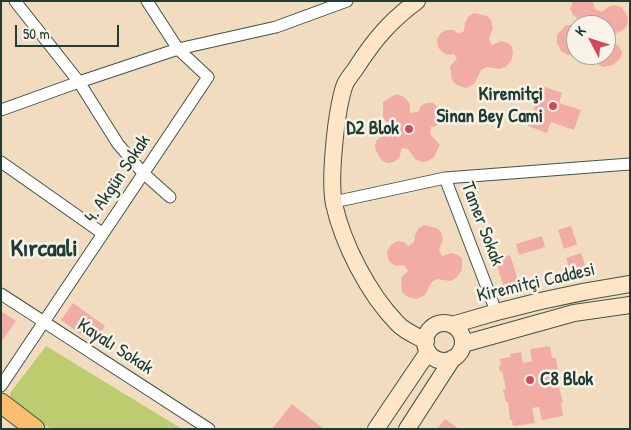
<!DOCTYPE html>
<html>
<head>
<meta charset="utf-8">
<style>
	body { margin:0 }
	#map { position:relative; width:631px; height:430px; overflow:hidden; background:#f2dcbf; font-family:"Patrick Hand",sans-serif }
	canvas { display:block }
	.frame { position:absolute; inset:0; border:2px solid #1f3d34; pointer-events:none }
	.north { position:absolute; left:566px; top:15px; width:50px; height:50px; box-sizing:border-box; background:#f7f3e8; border:1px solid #a1aaa0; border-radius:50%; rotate:310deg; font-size:14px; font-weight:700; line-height:20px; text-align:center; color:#1f3d34 }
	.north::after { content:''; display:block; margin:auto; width:18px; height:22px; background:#d1495b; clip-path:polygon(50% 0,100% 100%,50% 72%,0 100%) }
	.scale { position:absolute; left:15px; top:25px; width:104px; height:22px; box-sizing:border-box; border:2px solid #1f3d34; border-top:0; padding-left:6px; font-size:15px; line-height:18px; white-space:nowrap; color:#1f3d34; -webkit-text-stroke:4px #f7f3e8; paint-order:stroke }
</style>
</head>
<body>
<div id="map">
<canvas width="631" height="430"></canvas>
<div class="frame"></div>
<div class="north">K</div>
<div class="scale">50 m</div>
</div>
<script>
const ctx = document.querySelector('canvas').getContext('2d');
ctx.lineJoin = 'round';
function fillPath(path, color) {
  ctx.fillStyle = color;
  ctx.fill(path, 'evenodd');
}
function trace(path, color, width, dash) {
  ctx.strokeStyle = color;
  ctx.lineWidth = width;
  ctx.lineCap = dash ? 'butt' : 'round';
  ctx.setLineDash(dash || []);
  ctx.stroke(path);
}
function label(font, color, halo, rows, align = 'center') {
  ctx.font = font + ' "Patrick Hand",sans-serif';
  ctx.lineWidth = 5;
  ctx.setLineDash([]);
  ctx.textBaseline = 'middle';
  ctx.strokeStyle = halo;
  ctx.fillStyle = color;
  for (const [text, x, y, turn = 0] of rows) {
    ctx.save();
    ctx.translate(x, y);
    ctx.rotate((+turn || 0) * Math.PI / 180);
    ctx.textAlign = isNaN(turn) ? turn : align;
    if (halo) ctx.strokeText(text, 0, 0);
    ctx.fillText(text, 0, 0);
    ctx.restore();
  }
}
fillPath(new Path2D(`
	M46,346L182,429H51L11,401L10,393Z`), '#bdcc6e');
fillPath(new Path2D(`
	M573,1H593L595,9L602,12L608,7L614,5L621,7L625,12L628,18L627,25L623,30L612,35L610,41L619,46L622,52L621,57L613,65L603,67L597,64L591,55H606V25H576L578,19L573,15L570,9Z
	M474,13L487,16L491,20L493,28L489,39L492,45L501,41L508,43L512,47L513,53L512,59L506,67L500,69L487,67L481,70L474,84L466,88L457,85L452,80L450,66L457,59L454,54L447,55L442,52L438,47L437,39L441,33L446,30H454L458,34L464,31L465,23L468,17Z
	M566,25H576V54L568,55L561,51L557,43V35Z
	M542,86L562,93L559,103L581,110L574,130L551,122L547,133L528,126Z
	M396,94L404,97L410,104V113L418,112L421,106L426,103H433L439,108L442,114L441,121L436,126L431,127L430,134L440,145L434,157L428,161L422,162L415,159L408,149L402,148L399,158L394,162L388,163L382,161L376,151L375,145L377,140L387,131L388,125L383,117V102Z
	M424,225L437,228L441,232L443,239L439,251L442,256L451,253L458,255L462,258V270L456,278L450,281L437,279L432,282L424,296L416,299L408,297L402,292L401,278L408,271L404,265L397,266L392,264L388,259L387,251L391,245L397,241L404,242L408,246L414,242L415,235L418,229Z
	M571,226L577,244L564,249L558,230Z
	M542,236L545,247L519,255L516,244Z
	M581,253L589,276L574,281L566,258Z
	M510,255L520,286L505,291L495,259Z
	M73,303L105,326L93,343L61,320Z
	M1,311L16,321L1,342Z
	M550,346L552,358H556L558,372H555L563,402L561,403L563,416L542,420L539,407L532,408L535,423L513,426L512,420H510L508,402H506L503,390L506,389L502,371L500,372L499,366L501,365L500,359L510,357V354L521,352L523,363L532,361L530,349Z
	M292,404L324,429H272Z
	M445,419L459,429H437Z`), '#f1aca5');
const street = new Path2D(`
	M15,1L79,82L118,144L143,173L170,197
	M1,110L79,82L178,49L276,27L347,1
	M1,162L102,233
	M445,178L496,311
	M334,202L445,178L630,164
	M1,294L209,429
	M1,386L208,77L178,49L147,1`);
const secondary = new Path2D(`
	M417,1C390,21 374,40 356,68C352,74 346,80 344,87C336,112 329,179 334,204C343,244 368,293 397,323C404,331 416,336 426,341
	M425 342a19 19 0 1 1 38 0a19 19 0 1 1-38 0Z
	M452,325C510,307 570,293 630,284
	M463,344L574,313L630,305
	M376,429L428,352
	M407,429L453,358`);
const primary = new Path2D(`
	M1,403L35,429`);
trace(street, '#3f5549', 13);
trace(secondary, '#3f5549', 18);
trace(primary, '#3f5549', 21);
trace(street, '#fff', 11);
trace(secondary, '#fde5c5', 16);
trace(primary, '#fbbe6e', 19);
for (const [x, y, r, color] of [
	[553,106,5,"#d1495b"],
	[409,129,5,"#d1495b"],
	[530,380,5,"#d1495b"]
]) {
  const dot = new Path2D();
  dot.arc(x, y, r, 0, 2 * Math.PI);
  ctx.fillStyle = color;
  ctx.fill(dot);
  trace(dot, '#f7f3e8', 2);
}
label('bold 19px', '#1f3d34', '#f7f3e8', [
	["Kiremitçi",543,95],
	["Sinan Bey Cami",543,117],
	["D2 Blok",399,129],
	["C8 Blok",540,380,"left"]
], 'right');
label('19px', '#1f3d34', '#f7f3e8', [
	["4. Akgün Sokak",118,179,-56],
	["Tamer Sokak",482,224,69],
	["Kiremitçi Caddesi",536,283,-13],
	["Kayalı Sokak",115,347,33]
]);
label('bold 24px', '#1f3d34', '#f7f3e8', [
	["Kırcaali",44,250]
]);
</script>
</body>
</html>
